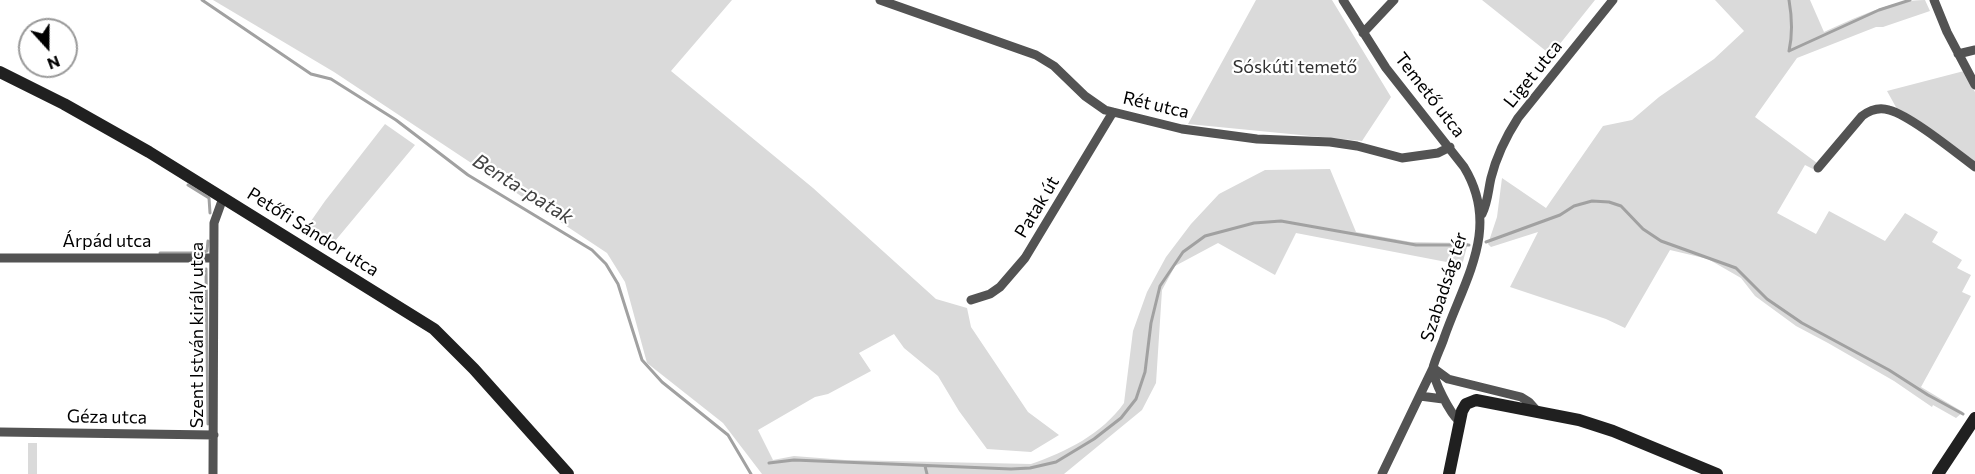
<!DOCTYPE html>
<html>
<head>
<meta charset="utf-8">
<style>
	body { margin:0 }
	#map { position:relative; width:1975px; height:474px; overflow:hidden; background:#fff; font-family:Commissioner,sans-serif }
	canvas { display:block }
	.north { position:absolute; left:18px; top:18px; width:60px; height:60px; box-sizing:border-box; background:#fff; border:2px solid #999; border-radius:50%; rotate:159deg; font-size:16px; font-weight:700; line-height:24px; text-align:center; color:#000 }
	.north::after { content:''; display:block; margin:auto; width:21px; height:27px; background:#000; clip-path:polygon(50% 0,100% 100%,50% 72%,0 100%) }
</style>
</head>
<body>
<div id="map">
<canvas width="1975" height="474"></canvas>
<div class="north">N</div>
</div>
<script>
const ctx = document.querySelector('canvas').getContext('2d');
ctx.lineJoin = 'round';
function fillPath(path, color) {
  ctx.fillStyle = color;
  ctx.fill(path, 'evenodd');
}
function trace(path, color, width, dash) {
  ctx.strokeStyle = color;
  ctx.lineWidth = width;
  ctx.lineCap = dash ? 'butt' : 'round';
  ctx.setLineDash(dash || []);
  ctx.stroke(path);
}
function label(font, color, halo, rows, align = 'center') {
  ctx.font = font + ' Commissioner,sans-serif';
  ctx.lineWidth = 4.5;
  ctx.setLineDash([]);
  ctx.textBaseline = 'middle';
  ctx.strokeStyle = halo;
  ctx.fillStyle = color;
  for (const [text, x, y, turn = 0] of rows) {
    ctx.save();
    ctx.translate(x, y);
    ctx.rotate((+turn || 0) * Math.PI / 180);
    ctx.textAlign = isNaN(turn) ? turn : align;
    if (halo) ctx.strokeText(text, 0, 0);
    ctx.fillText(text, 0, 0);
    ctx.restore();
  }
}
fillPath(new Path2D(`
	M213,0H732L671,71L813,188L936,299L967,308L971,327L1028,412L1059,435L1031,452L987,449L959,411L938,376L904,348L894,334L859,353L871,371L828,394L815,397L758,430L773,460L794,456L845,460L1031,464C1066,452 1102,434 1124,403L1133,331L1147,292L1166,257L1191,224L1219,194L1265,170L1330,169L1356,232L1411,242L1468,243L1462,265L1296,233L1275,275L1218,243L1175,266L1162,290L1156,383L1142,410L1064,474H762L723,423L647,363L625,282L607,253L334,72Z
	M1256,0H1332L1391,97L1362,141L1188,124Z
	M1482,0H1595L1551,55Z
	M1715,0H1810L1824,32C1856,18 1890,0 1925,0L1930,11L1883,27H1876L1797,58L1755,117L1817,163L1813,169L1805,165L1777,213L1816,234L1829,211L1885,241L1905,213L1938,232L1932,242L1962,260L1957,268L1971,275L1962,292L1971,296L1921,387L1963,412L1956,418L1933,405L1932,407L1894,381L1828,343L1796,326L1755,296L1741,278L1708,259L1670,250L1625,328L1606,319L1510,287L1538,232L1491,247L1488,244L1497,217L1502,178L1546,208L1603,126L1632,120L1659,97L1714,59L1744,31Z
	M1964,71L1975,92V163L1897,109L1887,91Z
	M385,124L415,145L330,247L304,231L325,201Z
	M28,443H37V474H28Z`), '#dadada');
trace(new Path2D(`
	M202,0L311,74L331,79L396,120L468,175L592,250L606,264L618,284L642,360L662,382L728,435L751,474
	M1789,51L1879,10L1910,0
	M1789,51C1793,33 1792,17 1789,0
	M188,185L209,198L210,213
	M1486,242L1560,215L1574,206L1592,201L1609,202L1621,206L1643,229L1661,241L1736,268L1767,299L1802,323L1889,370L1928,395L1963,414
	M160,253H199L207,251L208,241
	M206,269L208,424
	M769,463L794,460L1011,469L1030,468L1056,462L1094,439L1121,418L1136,399L1145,372L1151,323L1160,286L1183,252L1205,236L1254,223L1281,221L1416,245H1469
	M925,466L927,474`), '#a1a1a1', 3);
trace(new Path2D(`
	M880,0L1036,55L1054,66L1085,96L1105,110L1182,129L1257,139L1330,142L1357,146L1402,158L1438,153L1450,147
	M1343,0L1386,68L1464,167C1501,228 1465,278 1444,338C1442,345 1434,361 1433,368C1433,381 1450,413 1459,421
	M1934,0L1947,32L1975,85
	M1363,33L1394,0
	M1958,54L1975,50
	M1818,168L1862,116C1870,110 1880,107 1889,110C1911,116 1955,152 1975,167
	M1482,214C1488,202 1488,191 1491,178C1496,158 1507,135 1518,118L1613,0
	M0,258H213
	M971,300L990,294L1000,287L1025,258L1113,112
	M1420,396L1443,399
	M0,432L214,435
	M213,474L214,223L223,198
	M1382,474L1433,368L1448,379L1521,397L1529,402L1537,411`), '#535353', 9);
trace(new Path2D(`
	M0,72L64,104L149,152L434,329L474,369L568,474
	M1449,474L1462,411L1466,404L1476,400L1579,420L1613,431L1717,474
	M1938,474L1975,418`), '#202020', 12);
label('18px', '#313131', '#fff', [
	["Sóskúti temető",1295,67]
]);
label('18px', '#000', '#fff', [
	["Liget utca",1533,74,-51],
	["Temető utca",1430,95,52],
	["Rét utca",1156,105,13],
	["Patak út",1037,207,-59],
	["Petőfi Sándor utca",313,232,32],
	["Árpád utca",107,241],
	["Szabadság tér",1444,287,-72],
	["Szent István király utca",197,335,-90],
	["Géza utca",107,417,1]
]);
label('italic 20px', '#424242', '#fff', [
	["Benta-patak",523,189,32]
]);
</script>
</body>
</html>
